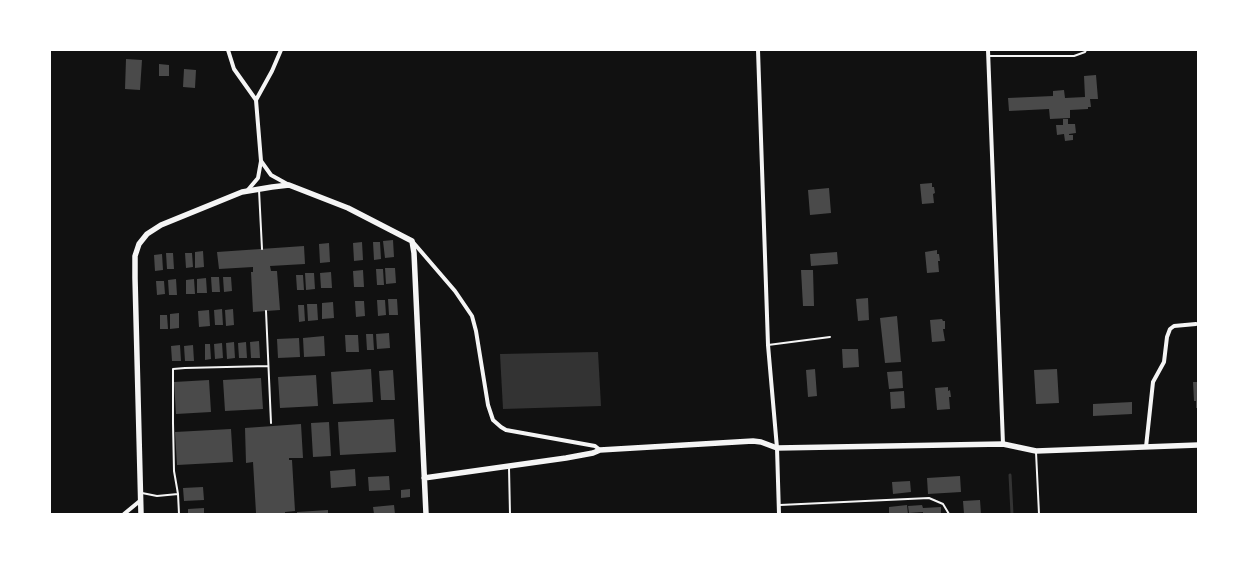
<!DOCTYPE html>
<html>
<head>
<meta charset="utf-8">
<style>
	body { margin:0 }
	#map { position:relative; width:1248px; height:564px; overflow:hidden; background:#111; font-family:"Exo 2",sans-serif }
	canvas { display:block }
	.frame { position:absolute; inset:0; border:51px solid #fff; pointer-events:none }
</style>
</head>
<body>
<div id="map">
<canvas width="1248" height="564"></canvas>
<div class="frame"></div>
</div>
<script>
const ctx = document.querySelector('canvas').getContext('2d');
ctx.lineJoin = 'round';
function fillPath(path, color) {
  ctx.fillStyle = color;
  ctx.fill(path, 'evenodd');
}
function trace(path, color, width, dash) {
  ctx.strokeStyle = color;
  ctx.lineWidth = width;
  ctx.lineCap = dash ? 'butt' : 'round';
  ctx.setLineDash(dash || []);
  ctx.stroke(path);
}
fillPath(new Path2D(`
	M598,352L601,406L503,409L500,354Z`), '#333');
trace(new Path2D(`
	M1010,475L1012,514`), '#333', 3);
fillPath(new Path2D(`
	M126,59L142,60L140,90L125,89Z
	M159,64L169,65V76H159Z
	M184,69L196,70L195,88L183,87Z
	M1096,75L1098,99H1090L1091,107H1088V109L1070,110V118L1050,119L1049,109L1009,111L1008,98L1053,96V91L1064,90L1065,98L1085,97L1084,76Z
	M1063,119H1068V124H1075L1076,133L1069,134V135H1073V140L1065,141L1064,134L1057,135L1056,125H1063Z
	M932,183V187H934L935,193L933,194L934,203L922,204L920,184Z
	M829,188L831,213L810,215L808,190Z
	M393,240L394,257L385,258L383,241Z
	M362,242L363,260L354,261L353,243Z
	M373,242H380L381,259L374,260Z
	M329,243L330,262L320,263L319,244Z
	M304,246L305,264L270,266L271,271H277L280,310L253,312L251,272H253V267L219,269L217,252Z
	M937,250V254H939L940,261H938L939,272L927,273L925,252Z
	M203,251L204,267L195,268V252Z
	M837,252L838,264L811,266L810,254Z
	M166,253H173L174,269H167Z
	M185,253H192L193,267L186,268Z
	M162,254L163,270L155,271L154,255Z
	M385,268H395L396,283L386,284Z
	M376,269H383L384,285H377Z
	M363,270L364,287H354L353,271Z
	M801,270H813L814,306H803Z
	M331,272L332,288H321L320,273Z
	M305,273H314L315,289L306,290Z
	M296,275H303L304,290H297Z
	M211,277H219L220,292H212Z
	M223,277H231L232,291L224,292Z
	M206,278L207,293H197V279Z
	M176,279L177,295H169L168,280Z
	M194,279L195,294H186V280Z
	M156,281H164L165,294L157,295Z
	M868,298L869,320L858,321L856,299Z
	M388,299H397L398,315H389Z
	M377,300H385L386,315L378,316Z
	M355,301H364L365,316L356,317Z
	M333,302L334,318L322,319V303Z
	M307,304H317L318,320L308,321Z
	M298,305H304L305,321L299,322Z
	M222,309L223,325H215L214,310Z
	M233,309L234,325L226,326L225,310Z
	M209,310L210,326L199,327L198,311Z
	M179,313V328L170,329V314Z
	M160,315H167L168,329H160Z
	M897,316L901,362L885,363L880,318Z
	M942,319L943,321H945V329H943L945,341L932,342L930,320Z
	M389,333L390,348L377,349L376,334Z
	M366,334H373L374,350H367Z
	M345,335H358L359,352H346Z
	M324,336L325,356L304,357L303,338Z
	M299,338L300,357L278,358L277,339Z
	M259,341L260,358H251L250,342Z
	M234,342L235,358L227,359L226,343Z
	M246,342L247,358H239L238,343Z
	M222,343L223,358L215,359L214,344Z
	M205,344H210L211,359L205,360Z
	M180,345L181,361H172L171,346Z
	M193,345L194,361H185L184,346Z
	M842,349H858L859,367L843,368Z
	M371,369L373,402L333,404L331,372Z
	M815,369L817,396L808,397L806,370Z
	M1057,369L1059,403L1036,404L1034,370Z
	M393,370L395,400H381L379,371Z
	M902,371L903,388L889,389L887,372Z
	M316,375L318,406L280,408L278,377Z
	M261,378L263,409L225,411L223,380Z
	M209,380L211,412L176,414L174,382Z
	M1193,382H1198V408H1196V401H1194Z
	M948,387V391L950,390L951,397H949L950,409L937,410L935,388Z
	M904,391L905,408L891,409L890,392Z
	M1132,402V414L1093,416V404Z
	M394,419L396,452L340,455L338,422Z
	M329,422L331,456L313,457L311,423Z
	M301,424L303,458H289V460H292L295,511L285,512V514L256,513L253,462L246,463L245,428Z
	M231,429L233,462L177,465L175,432Z
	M355,469L356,486L331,488L330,471Z
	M389,476L390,490L369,491L368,477Z
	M960,476L961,492L928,494L927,478Z
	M910,481L911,492L893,494L892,482Z
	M203,487L204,500L184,501L183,488Z
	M410,489V497L401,498V490Z
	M980,500L981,514H964L963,501Z
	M394,505L395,514H374L373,507Z
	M907,505L908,514H889V507Z
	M922,505L923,508L941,507V514H923V512L909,513L908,506Z
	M204,508V514H188V509Z
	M328,510V514H297V512Z`), '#4a4a4a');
trace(new Path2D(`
	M989,56H1074L1085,52L1086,50
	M259,190L262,249
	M266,311L271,423
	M768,345L830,337
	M1036,452L1039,514
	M509,468L510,514
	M142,493L157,496L178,494
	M780,505L929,498L943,504L949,514
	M179,514L178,494L174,471L173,423V369L185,368L268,366`), '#f5f5f5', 2);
trace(new Path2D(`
	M228,50L234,69L256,100
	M758,50L768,345L777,448L779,514
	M988,50L1003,444
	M261,161L271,175L289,185
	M247,191L258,178L261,161L256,100L272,71L281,50
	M412,241L455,291L472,316L476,331L488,405L493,420L501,427L506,430L595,446L600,450
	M1146,447L1153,382L1164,362L1167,337L1170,329L1174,326L1196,324
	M124,514L141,500`), '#f5f5f5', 4);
trace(new Path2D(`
	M424,478L566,458L593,453L600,450L753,441L761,442L777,448L1003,444L1036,451L1198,445
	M141,514L135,278V256L139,244L147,234L161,225L242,192L272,187L289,185L348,208L412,241L414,253L426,514`), '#f5f5f5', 5.5);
</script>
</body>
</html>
